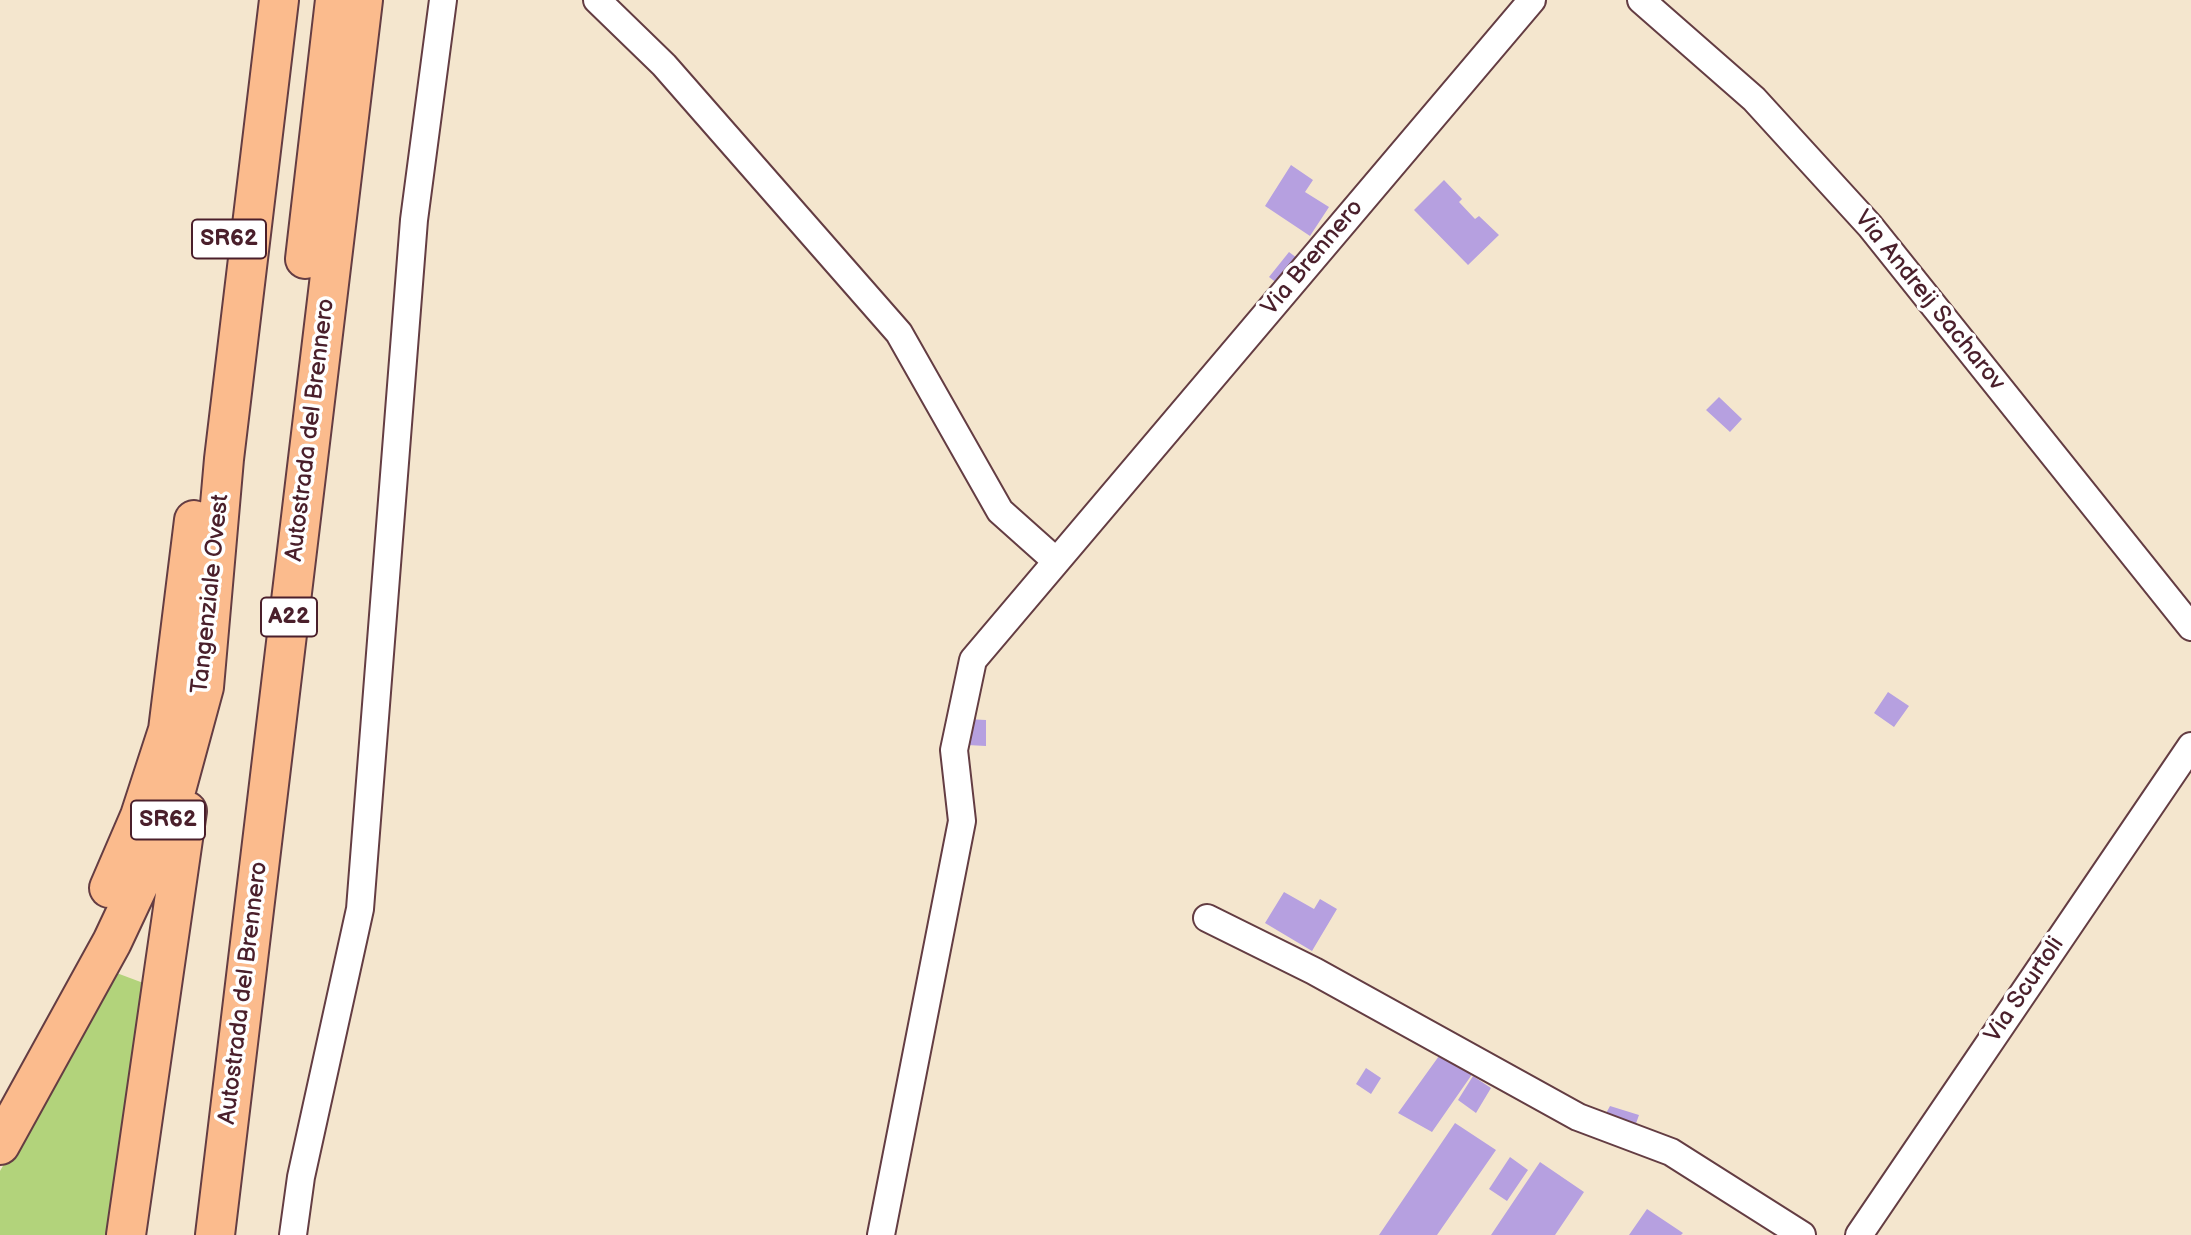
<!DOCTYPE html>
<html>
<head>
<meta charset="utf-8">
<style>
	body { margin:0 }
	canvas { display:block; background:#f4e6ce }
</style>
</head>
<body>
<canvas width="2191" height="1235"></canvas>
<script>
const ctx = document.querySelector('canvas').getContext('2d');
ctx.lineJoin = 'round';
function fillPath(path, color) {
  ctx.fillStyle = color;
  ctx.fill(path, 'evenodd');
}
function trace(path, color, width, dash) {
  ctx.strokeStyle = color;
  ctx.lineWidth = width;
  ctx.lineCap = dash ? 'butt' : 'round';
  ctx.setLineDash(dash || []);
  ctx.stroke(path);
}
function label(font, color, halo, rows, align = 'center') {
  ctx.font = font + ' "Balsamiq Sans",sans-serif';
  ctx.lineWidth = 7;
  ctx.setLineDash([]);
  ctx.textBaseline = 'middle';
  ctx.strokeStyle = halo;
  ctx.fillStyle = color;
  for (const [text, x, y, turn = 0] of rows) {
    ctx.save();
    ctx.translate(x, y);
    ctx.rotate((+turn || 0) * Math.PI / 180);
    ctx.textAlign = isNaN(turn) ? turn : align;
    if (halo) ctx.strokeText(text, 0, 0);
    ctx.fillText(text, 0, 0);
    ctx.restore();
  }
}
fillPath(new Path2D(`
	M114,972L146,984L111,1235H0V1171Z`), '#b2d37b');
fillPath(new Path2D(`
	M1291,165L1313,180L1305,192L1329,207L1310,236L1265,206Z
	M1444,180L1462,199L1459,202L1475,219L1479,216L1499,235L1468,265L1414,210Z
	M1289,252L1301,261L1281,286L1269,277Z
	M1719,397L1742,419L1730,432L1706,410Z
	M1888,692L1909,706L1894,727L1874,713Z
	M967,719L986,720V746L967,745Z
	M1284,892L1314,909L1320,899L1337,909L1312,951L1265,923Z
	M1439,1056L1473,1073L1432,1132L1398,1113Z
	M1366,1068L1381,1078L1371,1094L1356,1084Z
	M1473,1076L1491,1088L1476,1113L1458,1100Z
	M1610,1106L1639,1115L1633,1132L1604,1117Z
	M1455,1123L1496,1150L1437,1235H1379Z
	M1510,1157L1528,1170L1507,1201L1489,1189Z
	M1540,1162L1584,1192L1555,1235H1491Z
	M1647,1209L1683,1233L1681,1235H1629Z`), '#b6a0e0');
const minor = new Path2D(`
	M597,0L664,65L899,333L1000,511L1056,561
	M1641,0L1754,99L1870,226L2191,627
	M1207,918L1314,971L1578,1117L1671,1152L1802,1235
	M293,1235L301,1177L360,909L414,220L443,0
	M881,1235L962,821L954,750L973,660L1532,0
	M1859,1235L2191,746`);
const highway = new Path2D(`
	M305,259L335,0
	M109,888L140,816L168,730L194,520
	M0,1145L112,942L166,827L204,687L224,459L279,0
	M126,1235L187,811
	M215,1235L363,0`);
trace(minor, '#643d43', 30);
trace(highway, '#643d43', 42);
trace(minor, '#fff', 26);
trace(highway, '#fbbb8d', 38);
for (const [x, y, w] of [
	[229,239,74],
	[289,617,56],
	[168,820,74]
]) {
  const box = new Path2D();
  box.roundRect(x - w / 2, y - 19.5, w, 39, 5);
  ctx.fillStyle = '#fff';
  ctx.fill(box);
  trace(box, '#4a1f2b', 2);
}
label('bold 23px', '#4a1f2b', null, [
	["SR62",229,239],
	["A22",289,617],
	["SR62",168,820]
]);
label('24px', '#4a1f2b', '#fff', [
	["Via Brennero",1313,258,-50],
	["Via Andreij Sacharov",1929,301,51],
	["Autostrada del Brennero",311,430,-83],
	["Tangenziale Ovest",211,594,-84],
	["Via Scurtoli",2025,990,-56],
	["Autostrada del Brennero",244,993,-83]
]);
</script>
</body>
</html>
